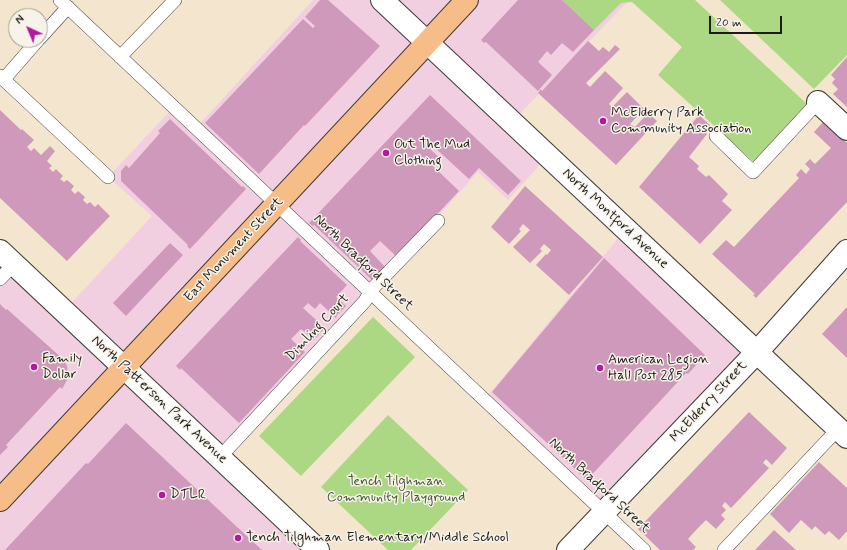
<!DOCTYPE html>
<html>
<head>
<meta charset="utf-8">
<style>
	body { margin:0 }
	#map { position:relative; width:847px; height:550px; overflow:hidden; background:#f4e5ce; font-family:Mynerve,sans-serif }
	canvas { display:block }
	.north { position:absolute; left:8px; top:8px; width:40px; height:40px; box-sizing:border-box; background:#f7f3e8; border:1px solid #9f9d96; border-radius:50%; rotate:316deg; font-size:11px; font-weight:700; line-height:16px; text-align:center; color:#1c1c1c }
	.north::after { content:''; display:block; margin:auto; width:14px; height:18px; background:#b5179e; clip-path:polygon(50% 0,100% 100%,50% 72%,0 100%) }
	.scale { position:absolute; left:709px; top:16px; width:73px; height:18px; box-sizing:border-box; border:2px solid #1c1c1c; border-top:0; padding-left:5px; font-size:12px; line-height:14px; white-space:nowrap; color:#1c1c1c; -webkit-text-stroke:3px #f7f3e8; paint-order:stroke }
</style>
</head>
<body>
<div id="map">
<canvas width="847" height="550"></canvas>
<div class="north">N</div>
<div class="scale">20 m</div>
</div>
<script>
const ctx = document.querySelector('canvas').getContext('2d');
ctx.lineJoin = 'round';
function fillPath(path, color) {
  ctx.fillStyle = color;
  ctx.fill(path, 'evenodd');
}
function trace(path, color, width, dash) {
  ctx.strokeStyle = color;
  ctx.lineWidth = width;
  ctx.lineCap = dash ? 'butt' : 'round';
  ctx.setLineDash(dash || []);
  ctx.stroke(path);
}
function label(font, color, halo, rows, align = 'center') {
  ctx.font = font + ' Mynerve,sans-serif';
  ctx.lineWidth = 3;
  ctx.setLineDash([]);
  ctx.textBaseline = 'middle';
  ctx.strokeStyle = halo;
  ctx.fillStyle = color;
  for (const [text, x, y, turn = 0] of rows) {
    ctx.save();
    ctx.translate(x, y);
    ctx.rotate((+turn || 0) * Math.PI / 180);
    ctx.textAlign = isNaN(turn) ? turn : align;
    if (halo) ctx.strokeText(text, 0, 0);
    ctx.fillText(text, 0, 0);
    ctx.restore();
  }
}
fillPath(new Path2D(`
	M313,0H629L511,123L547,157L508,200L478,172L220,457L319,550H0V279L14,264L64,311L152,216L108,177L173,108L195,129Z
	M626,229L756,348L610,515L485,399Z`), '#f2cfe0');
fillPath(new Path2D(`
	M562,0H695L807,104L755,163L658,75L682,47L632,2L621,3L594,30Z
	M720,0H847V55L814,89Z
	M373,317L415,357L301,476L259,436Z
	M388,415L468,490L411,550H388L321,487Z`), '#acd783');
fillPath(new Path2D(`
	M320,0H328L380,46L305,126L304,125L259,174L205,123L303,19L313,28L315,26L305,17Z
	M518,0H562L594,30L573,52L562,43L551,55L547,51L538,62L552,75L538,91L486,42L484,43L481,40Z
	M588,41L599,51L603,47L609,52L615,45L620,49L586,83L590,87L605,71L623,88L609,104L612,107L627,92L644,109L630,124L635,127L648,113L657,121L616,165L538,93L541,89L542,91Z
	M847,57V107L833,94L838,89L832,83L835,79L831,75Z
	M430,95L521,181L508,195L479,168L469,179L433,146L430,149L441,159L434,167L459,191L397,257L380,241L370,251L385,267L372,280L314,225L313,226L309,223Z
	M0,110L21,130L22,129L34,140L27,147L31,151L34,148L41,155L50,146L55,151L47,161L52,166L49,168L53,172L56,169L63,176L60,179L64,182L67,180L74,186L71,190L75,194L78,191L85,197L83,200L87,204L90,202L95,207L98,204L110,216L67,261L0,198Z
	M699,115L711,126L706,133L707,134L689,157L699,166L697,169L706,177L709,175L728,194L722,201L732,210L700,244L639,187Z
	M170,119L242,187L243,186L246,189L190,249L187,246L188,245L121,181V171L126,165L129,168L160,133L158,131Z
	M824,121L847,143V202L756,298L753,295L755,294L712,254L726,240L734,247L799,178L796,175L801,169L806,174L810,169L805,164L810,159L815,164L831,148L814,132Z
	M525,186L603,257L569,295L536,265L546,254L547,255L551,250L544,244L540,249L542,251L530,263L513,247L530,230L523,224L519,229L521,231L509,244L491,227Z
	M298,237L301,240L300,241L347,285L336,297L346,306L337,315L336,318L320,303L315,309L308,303L303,308L325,328L314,340L301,329L291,339L305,352L239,423L181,368L180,370L176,366Z
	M170,243L183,255L126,316L113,303Z
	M604,258L705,355L688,374L686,373L674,386L587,480L492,392Z
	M0,304L6,310L7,309L64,360L67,366L68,373L67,380L62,389L60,387L6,445L8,447L0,455Z
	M847,307V358L822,334Z
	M749,412L787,448L772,465L766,459L763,463L769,468L731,508L725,502L722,506L726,510L721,515L725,519L716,529L706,520L697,529L688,539L696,547L693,550H660L638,529Z
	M126,423L236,526L262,550H5L86,463L88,464Z
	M819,462L847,488V531L839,540L829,531L825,535L815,526L812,530L801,520L789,533L770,514Z
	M774,530L796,550H755Z`), '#cf99bb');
const service = new Path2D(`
	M60,0L644,550
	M40,38L68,7
	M120,57L175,0
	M0,76L108,177
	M4,79L38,40
	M716,136L753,172L818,102
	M0,279L14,264
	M220,457L365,301L370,292L375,286L438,221
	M724,550L838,429`);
const minor = new Path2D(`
	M382,0L847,437
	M818,102L847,129
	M568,550L757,352L847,251`);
const tertiary = new Path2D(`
	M0,251L318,550`);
const primary = new Path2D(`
	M0,500L467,0`);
trace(service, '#3c3a37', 14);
trace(minor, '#3c3a37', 24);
trace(tertiary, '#3c3a37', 24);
trace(primary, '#3c3a37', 24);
trace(service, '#fff', 13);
trace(minor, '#fff', 22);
trace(tertiary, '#fff', 22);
trace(primary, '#f7bd88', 22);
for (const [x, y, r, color] of [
	[603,121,4,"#b5179e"],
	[386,153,4,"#b5179e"],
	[34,367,4,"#b5179e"],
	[600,368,4,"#b5179e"],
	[162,495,4,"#b5179e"],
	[238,538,4,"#b5179e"]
]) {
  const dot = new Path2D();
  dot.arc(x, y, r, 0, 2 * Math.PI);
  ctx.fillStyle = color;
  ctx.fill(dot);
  trace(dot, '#f7f3e8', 1.5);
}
label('14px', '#1c1c1c', '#f7f3e8', [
	["McElderry Park",611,113],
	["Community Association",611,129],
	["Out The Mud",394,145],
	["Clothing",394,161],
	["Family",42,359],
	["Dollar",42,375],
	["American Legion",608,360],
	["Hall Post 285",608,376],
	["DTLR",170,495],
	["Tench Tilghman Elementary/Middle School",246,538]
], 'left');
label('14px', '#1c1c1c', '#f7f3e8', [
	["North Montford Avenue",615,219,43],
	["East Monument Street",234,250,-47],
	["North Bradford Street",363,263,44],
	["Dimling Court",318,328,-47],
	["North Patterson Park Avenue",159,400,43],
	["McElderry Street",709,402,-47],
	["North Bradford Street",599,486,43]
]);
label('14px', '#47543b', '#f7f3e8', [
	["Tench Tilghman",396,482],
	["Community Playground",396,498]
]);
</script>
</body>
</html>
